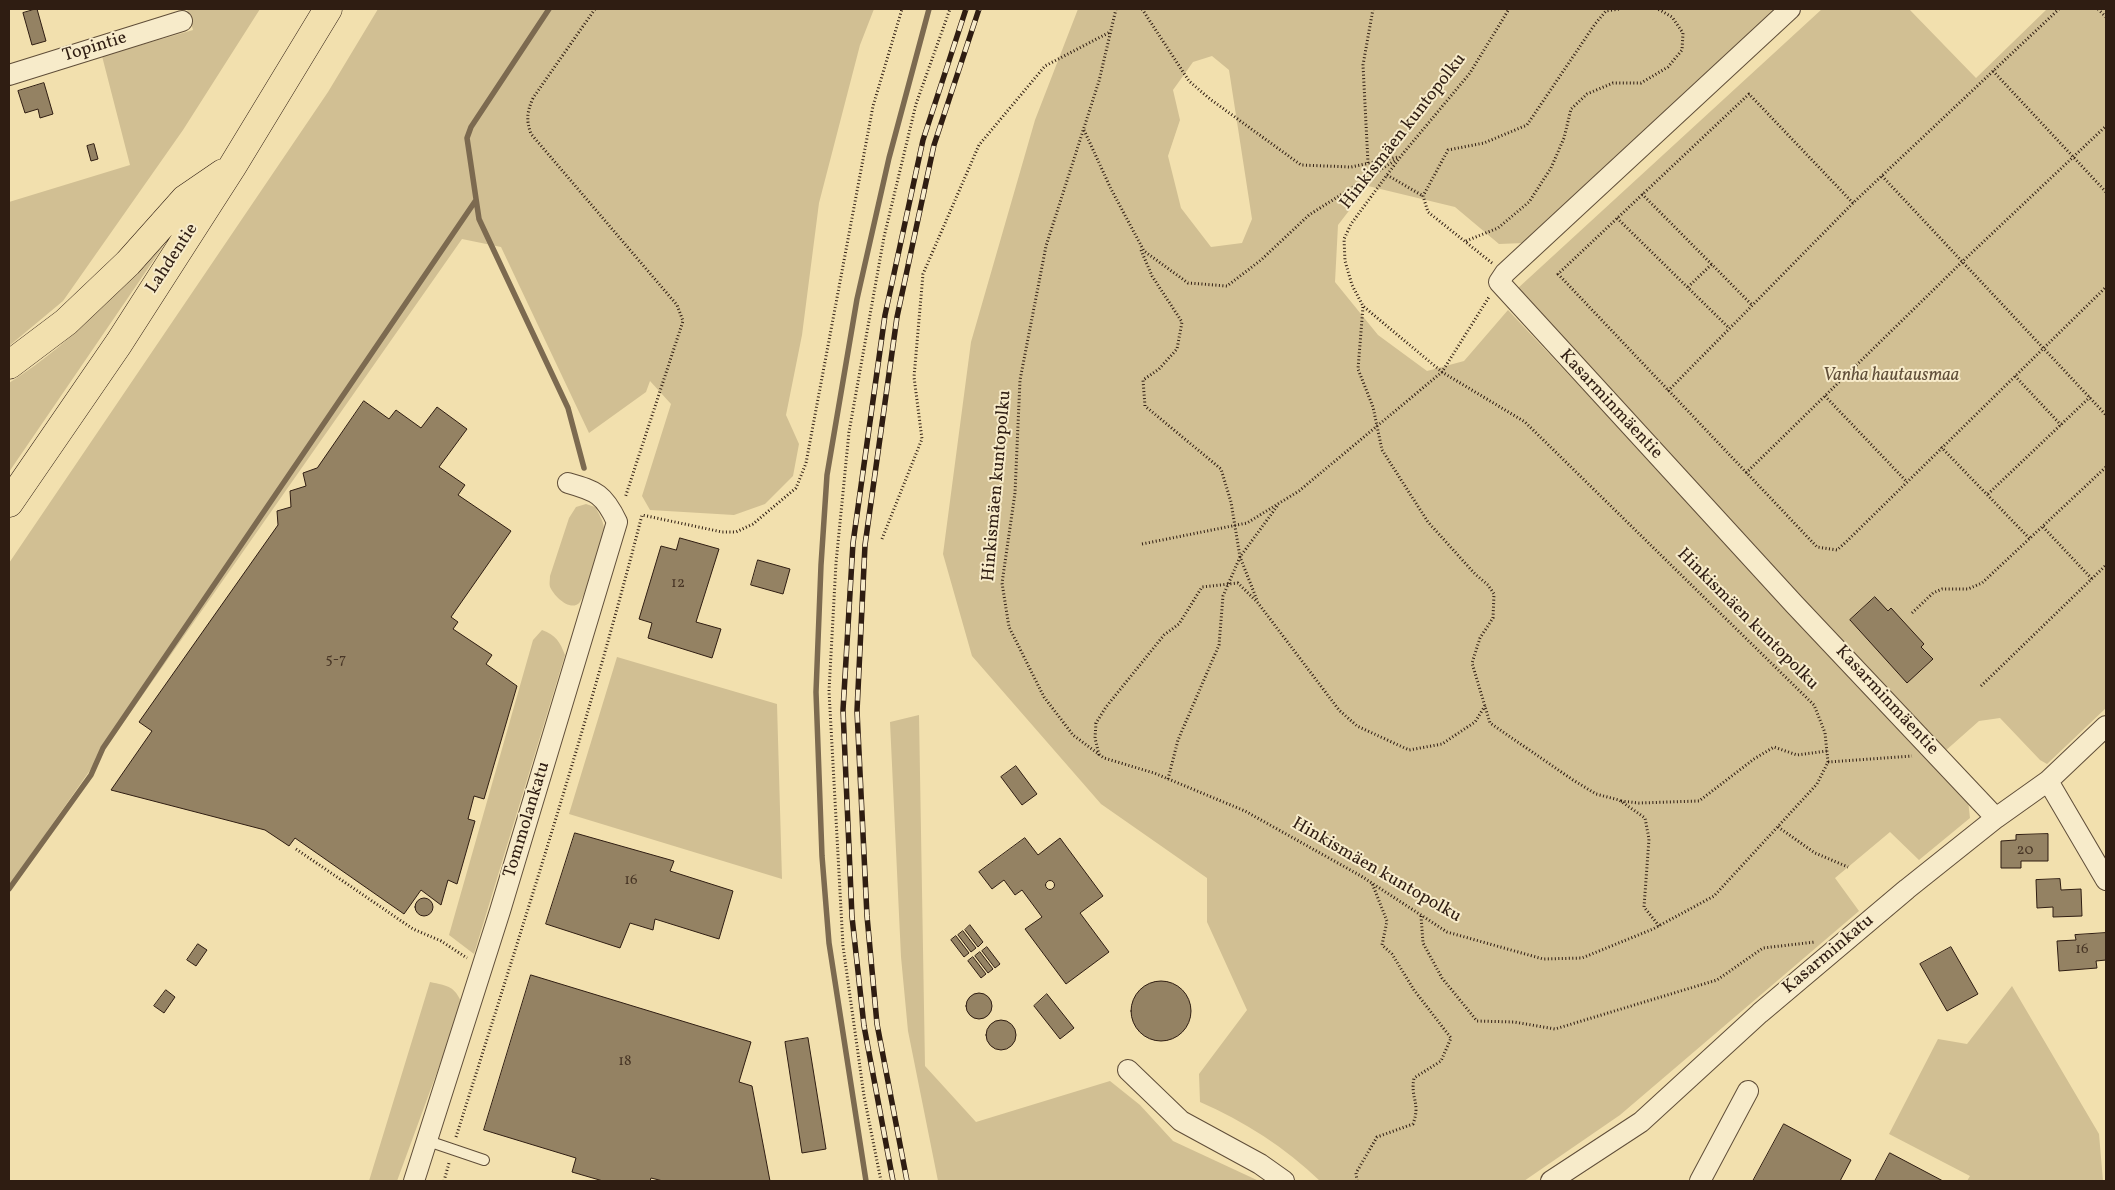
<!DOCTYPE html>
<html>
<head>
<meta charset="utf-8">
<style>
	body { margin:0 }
	#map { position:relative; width:2115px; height:1190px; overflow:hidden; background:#f2e0ae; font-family:Vollkorn,serif }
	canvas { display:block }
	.frame { position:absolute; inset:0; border:10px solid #2f1d12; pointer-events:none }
</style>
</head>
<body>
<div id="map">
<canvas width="2115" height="1190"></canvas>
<div class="frame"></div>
</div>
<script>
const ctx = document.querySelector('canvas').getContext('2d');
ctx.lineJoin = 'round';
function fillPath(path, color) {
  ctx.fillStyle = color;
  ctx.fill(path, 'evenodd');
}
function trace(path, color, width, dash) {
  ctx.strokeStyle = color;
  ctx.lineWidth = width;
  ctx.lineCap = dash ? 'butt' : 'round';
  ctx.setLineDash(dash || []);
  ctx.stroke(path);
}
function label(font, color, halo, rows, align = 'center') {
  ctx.font = font + ' Vollkorn,serif';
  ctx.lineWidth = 4;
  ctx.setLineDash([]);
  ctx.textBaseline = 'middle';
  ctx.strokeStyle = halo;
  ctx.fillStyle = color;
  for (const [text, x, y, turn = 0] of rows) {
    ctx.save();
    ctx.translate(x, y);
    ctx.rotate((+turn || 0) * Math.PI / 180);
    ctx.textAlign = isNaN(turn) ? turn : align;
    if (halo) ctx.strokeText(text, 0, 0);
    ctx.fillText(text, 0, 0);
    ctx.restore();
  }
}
fillPath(new Path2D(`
	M187,9H260L183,130L63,301L9,346V202L130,165L102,56L193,30Z
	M378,9H874L860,45L819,203L802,335L786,415L799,444L793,476L765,504L734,515L650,510L642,496L671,404L650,381L646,392L589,433L501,247L462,239L9,886V563L328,92Z
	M1078,9H1776L1524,243L1499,244L1455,207L1368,186L1338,225L1335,282L1378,335L1427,371L1464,361L1508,310L1968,800L1970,818L1919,860L1890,832L1835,878L1859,911L1620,1115L1524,1181H1320C1286,1148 1244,1121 1200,1102L1199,1074L1247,1010L1207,922V878L1101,804L972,656L943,554L971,342L1035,120ZM1212,56L1229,70L1252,219L1242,243L1211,247L1181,208L1168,156L1180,120L1173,90L1193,62Z
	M1822,9H1909L1976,78L2047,9H2106V708L2047,764L2040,760L2000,718L1979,721L1944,752L1517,289Z
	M179,223L9,472V383C79,339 124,283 179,223Z
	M586,504L595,507C599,514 603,520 604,528C604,535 585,597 580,602C571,613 554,596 550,587C549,584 550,580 550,576L569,518L576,507Z
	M542,630C556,635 560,642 565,655L474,954L449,935L533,640Z
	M617,657L777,704L782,879L569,814Z
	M919,715L925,1066L976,1122L1110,1081L1140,1105L1173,1141L1259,1181H938L908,1031L901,957L890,722Z
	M430,982C448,986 455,986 462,1004L397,1181H369Z
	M2012,986L2099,1134L2103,1181H1967L1970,1176L1889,1134L1938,1039L1967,1044Z`), '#d1bf93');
trace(new Path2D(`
	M549,9L471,127L467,138L479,219L568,408L584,468
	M9,889L91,775L103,748L476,200
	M866,1181L829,943L822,856L816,692L821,565L827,475L857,299L889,158L929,9`), '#7c6a50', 5.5);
const building = new Path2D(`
	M37,9L46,41L32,45L23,13Z
	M44,83L53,114L40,118L38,109L25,113L18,91Z
	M94,144L98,159L91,161L87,146Z
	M364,401L389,419L396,410L421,428L437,407L467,429L439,467L465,485L458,495L511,531L451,617L458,622L453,629L492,655L486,664L517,686L484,799L474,796L468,819L475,821L457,884L448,880L441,905L421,890L404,914L295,838L289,846L265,830L111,790L152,731L139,722L278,525L277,511L291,507L290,491L306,486L303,473L317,468Z
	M680,538L719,549L696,622L721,629L712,658L648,638L652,623L639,619L661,546L676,550Z
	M758,560L790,569L783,594L751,585Z
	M1875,597L1888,611L1891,608L1924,644L1921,647L1933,659L1907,683L1850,620Z
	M1016,766L1037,794L1022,805L1001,777Z
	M575,833L674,861L670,871L733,891L719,939L655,919L653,930L630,923L620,948L546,924Z
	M2048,834V861H2021V868H2001V841L2016,840V835Z
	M1025,838L1038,855L1060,838L1103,896L1080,913L1109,952L1066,984L1025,929L1042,917L1022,890L1015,895L1004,880L992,889L979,872Z
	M2060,879L2061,890L2081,889L2082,916L2053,917V907L2037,908L2036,880Z
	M1045.5 885a4.5 4.5 0 1 1 9 0a4.5 4.5 0 1 1-9 0Z
	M415 907a9 9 0 1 1 18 0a9 9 0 1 1-18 0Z
	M970,925L983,942L978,947L965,930Z
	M963,931L976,948L971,952L958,935Z
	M2106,933V960L2096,961L2097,968L2059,971L2057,941L2076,940L2075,935Z
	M956,936L969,953L964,957L951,940Z
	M198,944L207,950L196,966L187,960Z
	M987,947L1000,964L995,968L982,951Z
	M1951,947L1978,994L1947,1011L1920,964Z
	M980,952L993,969L988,973L975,956Z
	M973,957L986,974L981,978L968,961Z
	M531,975L751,1042L739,1082L752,1086L770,1181H663L651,1178L650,1181H603L572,1172L576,1158L484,1130Z
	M1131 1011a30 30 0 1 1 60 0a30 30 0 1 1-60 0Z
	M166,990L175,997L164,1013L154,1006Z
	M966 1006a13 13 0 1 1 26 0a13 13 0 1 1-26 0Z
	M1047,994L1074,1028L1060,1039L1034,1006Z
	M986 1035a15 15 0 1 1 30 0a15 15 0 1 1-30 0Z
	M808,1038L826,1149L802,1153L785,1042Z
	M1784,1124L1851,1160L1840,1181H1753Z
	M1890,1153L1943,1181H1875Z`);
fillPath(building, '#948263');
trace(building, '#2f1d12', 1);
const service = new Path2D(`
	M428,1141L484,1160`);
const minor = new Path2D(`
	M1790,9L1505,273L1499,282L1794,604L1996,818
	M9,75L182,21
	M2048,781L2106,880
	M1128,1070L1181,1121L1260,1164L1284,1181
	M414,1181L500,911L617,522C604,494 596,491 568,483
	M1551,1181L1641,1122L1760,1013L1907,889L1996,818L2048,781L2106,726
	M1700,1181L1748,1091`);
const trunk = new Path2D(`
	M9,365L66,322L128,263L185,199L223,173
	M9,503L119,343L232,167L328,9`);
trace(service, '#604e39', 12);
trace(minor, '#604e39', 22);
trace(trunk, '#2f1d12', 29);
trace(new Path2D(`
	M595,9L533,98C527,112 526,120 531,134L677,305L683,321L625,498
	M1116,9L1099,81L1046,246L1020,380L1015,493L1002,583L1009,627L1044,697L1073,735L1104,758L1154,773L1245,811L1361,876L1447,932L1543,959L1582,958L1653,929L1714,896L1817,784L1828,762L1825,733L1814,705L1525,422L1442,372L1363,306L1352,285L1345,261L1344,239L1351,224L1401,156L1470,73L1509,9
	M1142,9L1189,81L1210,99L1301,165L1351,167L1398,157
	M2098,9L2106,17
	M1993,71L2106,192
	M1084,130L1111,189L1144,251L1188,283L1227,286L1261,260L1309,215L1399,158
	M1368,163L1363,65L1373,9
	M1387,175L1423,196
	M1882,176L2106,415
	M1642,194L1752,305
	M1853,203L1749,94L1558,274L1817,547L1837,550L1846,542L2106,287
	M1617,218L1729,328
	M1466,241L1498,228L1529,202L1551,168L1564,138L1571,109L1587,94L1613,83H1641L1668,67L1682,50L1683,33L1672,17L1658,9
	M1141,250L1152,276L1182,322L1177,349L1159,369L1143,380L1145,406L1221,469L1231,502L1240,557L1257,600
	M1492,263L1428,212L1423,196L1448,150L1484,143L1527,125L1595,24L1606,11L1619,9
	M1688,287L1712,264
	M1363,307L1358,369L1373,407L1382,450L1428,522L1475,574L1488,585L1494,594L1493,618L1480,638L1472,663L1490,723L1573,780L1596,794L1619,800L1645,818L1649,839L1644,907L1659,926
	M2015,376L2061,425
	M1668,391L1853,203L2059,9
	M1825,396L1907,482
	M1941,447L2030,539
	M1746,473L1963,261L2106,126
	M1988,494L2090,397
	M2043,527L2092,579
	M882,539L922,439L914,377L923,274L979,145L1045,66L1110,32
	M1142,544L1247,523L1299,491L1442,372L1489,297
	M1912,613L1933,593L1942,589H1968L1982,583L2106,467
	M1981,686L2106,565
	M1099,755L1095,738L1096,723L1106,707L1164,635L1179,624L1202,587L1238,583L1258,603L1339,710L1357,726L1409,750L1442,744L1475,722L1485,706
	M1828,762L1912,756
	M1168,779L1178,740L1219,645L1223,596L1240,557L1278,505
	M1621,801L1639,803L1699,801L1754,759L1774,747L1797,755L1827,751
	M1778,827L1815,853L1848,867
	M296,849L413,929L441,941L467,958
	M1421,916L1423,943L1442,978L1477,1021L1514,1022L1555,1029L1717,980L1763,948L1815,942
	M456,1137C521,931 588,725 642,515L722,532H736L753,524L796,488L806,463L873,106L902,9
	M444,1181L449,1163
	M881,1181L864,1096L843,946L829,691L836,563L849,432L884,237L916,104L950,9
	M1357,1181L1356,1173L1377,1137L1413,1124C1421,1102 1410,1099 1414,1078L1441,1061L1451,1038L1414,990L1392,954L1382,945L1387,921L1372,883`), '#2f1d12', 3, [1, 2.5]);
trace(service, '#f7ebca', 10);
trace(minor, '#f7ebca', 20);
trace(trunk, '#f2e0ae', 28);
const rail = new Path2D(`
	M893,1181L864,1026L852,917L843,710L853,543L885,315L923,140L966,9
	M907,1181L877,1024L867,916L857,711L865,545L897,317L934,145L979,9`);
trace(rail, '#2f1d12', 5.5);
trace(rail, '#f7ebca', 4, [11]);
label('15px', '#483626', null, [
	["12",678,584],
	["5-7",336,660],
	["20",2025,851],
	["16",631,881],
	["16",2082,950],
	["18",625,1062]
]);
label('18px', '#2f1d12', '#f7ebca', [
	["Topintie",95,48,-17],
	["Hinkismäen kuntopolku",1404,132,-52],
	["Lahdentie",173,259,-57],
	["Kasarminmäentie",1610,405,47],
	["Hinkismäen kuntopolku",998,486,-85],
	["Hinkismäen kuntopolku",1747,620,45],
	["Kasarminmäentie",1886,701,47],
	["Tommolankatu",528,820,-73],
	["Hinkismäen kuntopolku",1376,871,30],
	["Kasarminkatu",1829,955,-40]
]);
label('italic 18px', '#604e39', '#f7ebca', [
	["Vanha hautausmaa",1891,377]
]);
</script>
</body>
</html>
